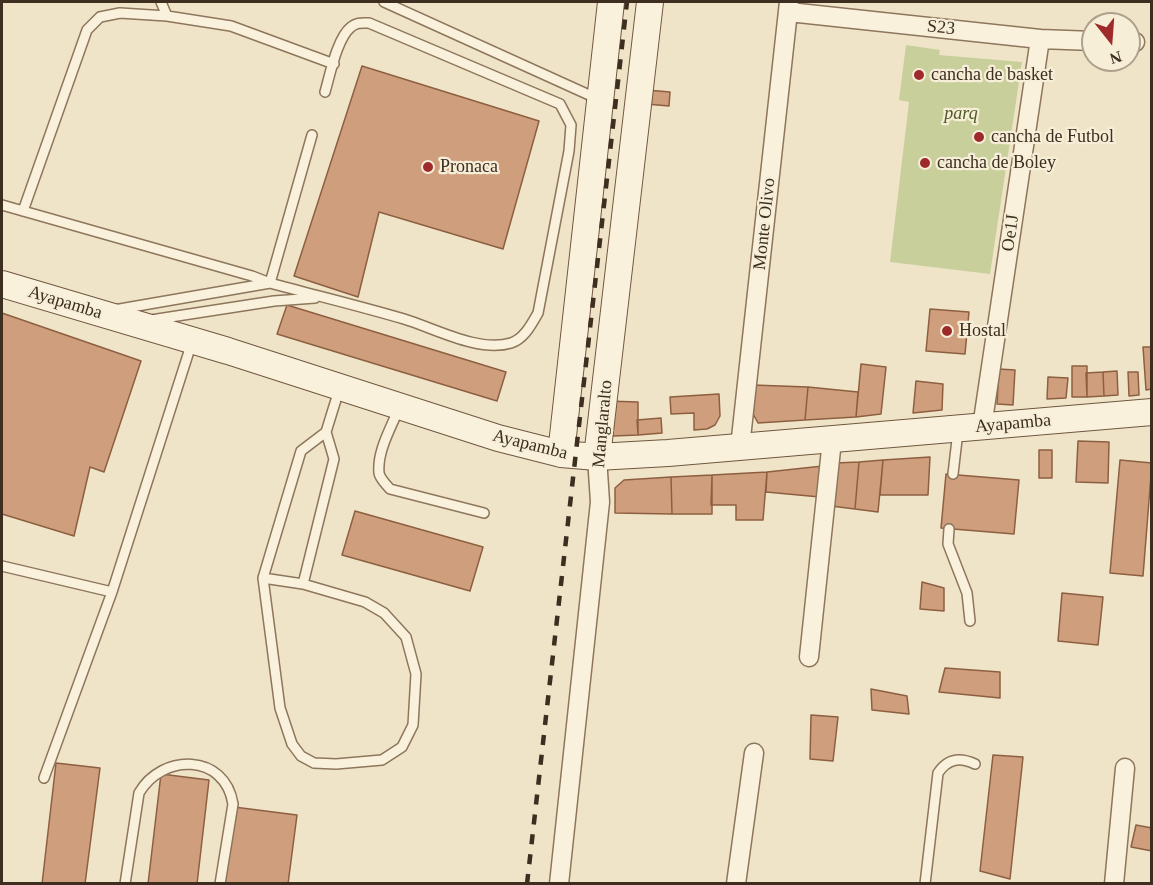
<!DOCTYPE html>
<html>
<head>
<meta charset="utf-8">
<style>
	body { margin:0 }
	#map { position:relative; width:1153px; height:885px; overflow:hidden; background:#f0e4c8; font-family:"Times New Roman",serif }
	canvas { display:block }
	.frame { position:absolute; inset:0; border:3px solid #3d2e20; pointer-events:none }
	.north { position:absolute; left:1081px; top:12px; width:60px; height:60px; box-sizing:border-box; background:#f7eed8; border:2px solid #ada18e; border-radius:50%; rotate:163deg; font-size:16px; font-weight:700; line-height:24px; text-align:center; color:#3d2e20 }
	.north::after { content:''; display:block; margin:auto; width:21px; height:27px; background:#9e2a2b; clip-path:polygon(50% 0,100% 100%,50% 72%,0 100%) }
</style>
</head>
<body>
<div id="map">
<canvas width="1153" height="885"></canvas>
<div class="frame"></div>
<div class="north">N</div>
</div>
<script>
const ctx = document.querySelector('canvas').getContext('2d');
ctx.lineJoin = 'round';
function fillPath(path, color) {
  ctx.fillStyle = color;
  ctx.fill(path, 'evenodd');
}
function trace(path, color, width, dash) {
  ctx.strokeStyle = color;
  ctx.lineWidth = width;
  ctx.lineCap = dash ? 'butt' : 'round';
  ctx.setLineDash(dash || []);
  ctx.stroke(path);
}
function label(font, color, halo, rows, align = 'center') {
  ctx.font = font + ' "Times New Roman",serif';
  ctx.lineWidth = 4.5;
  ctx.setLineDash([]);
  ctx.textBaseline = 'middle';
  ctx.strokeStyle = halo;
  ctx.fillStyle = color;
  for (const [text, x, y, turn = 0] of rows) {
    ctx.save();
    ctx.translate(x, y);
    ctx.rotate((+turn || 0) * Math.PI / 180);
    ctx.textAlign = isNaN(turn) ? turn : align;
    if (halo) ctx.strokeText(text, 0, 0);
    ctx.fillText(text, 0, 0);
    ctx.restore();
  }
}
fillPath(new Path2D(`
	M906,45L940,50L939,55L1022,62L990,274L890,262L909,102L899,100Z`), '#c9cf9b');
const building = new Path2D(`
	M362,66L539,121L503,249L379,212L358,297L294,276Z
	M647,90L670,92L669,106L646,104Z
	M287,305L506,372L497,401L277,334Z
	M930,309L969,312L965,354L926,351Z
	M2,313L141,361L104,472L90,467L74,536L2,514Z
	M1143,347H1152V389L1146,390Z
	M861,364L886,367L881,414L856,417Z
	M1072,366H1087V397H1072Z
	M999,369L1015,370L1013,405L997,404Z
	M1117,371L1118,395L1104,396L1103,372Z
	M1103,372L1104,396L1087,397L1086,373Z
	M1128,372H1138L1139,395L1129,396Z
	M1048,377L1068,378L1066,398L1047,399Z
	M916,381L943,384L942,410L913,413Z
	M753,385L808,387L805,420L758,423L752,412Z
	M808,387L858,392L856,417L805,420Z
	M719,394L720,416L715,425L707,429L694,430V413L671,414L670,397Z
	M607,401L638,402V435L613,436L606,429Z
	M661,418L662,433L638,435L637,420Z
	M1078,441L1109,442L1108,483L1076,482Z
	M1039,450H1052V478H1039Z
	M930,457L928,495H880L883,460Z
	M883,460L878,512L855,509L859,462Z
	M1120,460L1152,463L1143,576L1110,573Z
	M859,462L855,509L831,506L835,463Z
	M823,466L820,497L766,492L767,472Z
	M767,472L763,520H736V505H711L712,475Z
	M946,474L1019,480L1014,534L941,528Z
	M712,475V514H672L671,477Z
	M671,477L672,514L615,513V488L624,480Z
	M355,511L483,547L470,591L342,555Z
	M922,582L944,588V611L920,609Z
	M1062,593L1103,597L1098,645L1058,641Z
	M945,668L1000,672V698L939,692Z
	M871,689L907,696L909,714L872,710Z
	M811,715L838,717L833,761L810,759Z
	M993,755L1023,757L1010,879L980,871Z
	M56,763L100,768L85,884H42Z
	M161,774L209,780L197,884H148Z
	M234,807L297,815L288,884H224Z
	M1136,825L1152,828V851L1131,847Z`);
fillPath(building, '#cf9f7d');
trace(building, '#8d5f41', 1.5);
const service = new Path2D(`
	M161,2L167,16
	M384,2L598,99
	M2,205L252,276L270,283C314,295 360,306 404,319C434,328 479,353 511,343C524,339 531,325 538,313L569,151L571,125L560,104L369,23C362,23 357,22 351,27C337,38 330,75 325,92
	M23,211L87,30L100,17L120,13L167,16L231,26L334,64
	M114,310L270,283L312,135
	M151,320L274,301L315,298
	M399,408C391,428 377,451 379,473C380,479 386,484 390,489L484,513
	M953,474L958,431
	M949,529L948,544L967,593L970,621
	M2,566L112,592L192,342
	M263,578L303,584L365,602L384,613L406,637L416,674L413,725L402,747L382,760L336,764L314,763L301,756L292,744L280,708L263,578L301,451L326,432L339,390
	M303,584L334,459L326,432
	M44,778L112,592
	M125,884L139,793C162,753 225,753 233,804L220,884
	M925,884L938,773C948,758 960,757 975,764`);
const minor = new Path2D(`
	M789,12L1040,39L1093,41
	M1129,42H1135
	M982,427L1040,39
	M740,447L789,2
	M809,657L832,440
	M559,884L600,502L597,457
	M736,884L754,753
	M1114,884L1125,768`);
const secondary = new Path2D(`
	M2,284L228,351L498,438L561,454L597,457L668,453L1152,412
	M561,454L611,2
	M597,457L650,2`);
trace(service, '#8d765c', 12);
trace(minor, '#8d765c', 21);
trace(secondary, '#6f573f', 28);
trace(service, '#faf1dc', 9);
trace(minor, '#faf1dc', 18);
trace(secondary, '#faf1dc', 26);
trace(new Path2D(`
	M527,884L627,2`), '#3d2e20', 4.5, [10, 10]);
for (const [x, y, r, color] of [
	[919,75,6,"#9e2a2b"],
	[979,137,6,"#9e2a2b"],
	[925,163,6,"#9e2a2b"],
	[428,167,6,"#9e2a2b"],
	[947,331,6,"#9e2a2b"]
]) {
  const dot = new Path2D();
  dot.arc(x, y, r, 0, 2 * Math.PI);
  ctx.fillStyle = color;
  ctx.fill(dot);
  trace(dot, '#f7eed8', 2);
}
label('18px', '#3d2e20', '#f7eed8', [
	["S23",941,28,6],
	["Monte Olivo",765,224,-84],
	["Oe1J",1011,233,-82],
	["Ayapamba",65,303,17],
	["Manglaralto",603,424,-85],
	["Ayapamba",1013,424,-5],
	["Ayapamba",530,445,14]
]);
label('18px', '#3d2e20', '#f7eed8', [
	["cancha de basket",931,75],
	["cancha de Futbol",991,137],
	["cancha de Boley",937,163],
	["Pronaca",440,167],
	["Hostal",959,331]
], 'left');
label('italic 18px', '#4d5a26', '#f7eed8', [
	["parq",961,114]
]);
</script>
</body>
</html>
